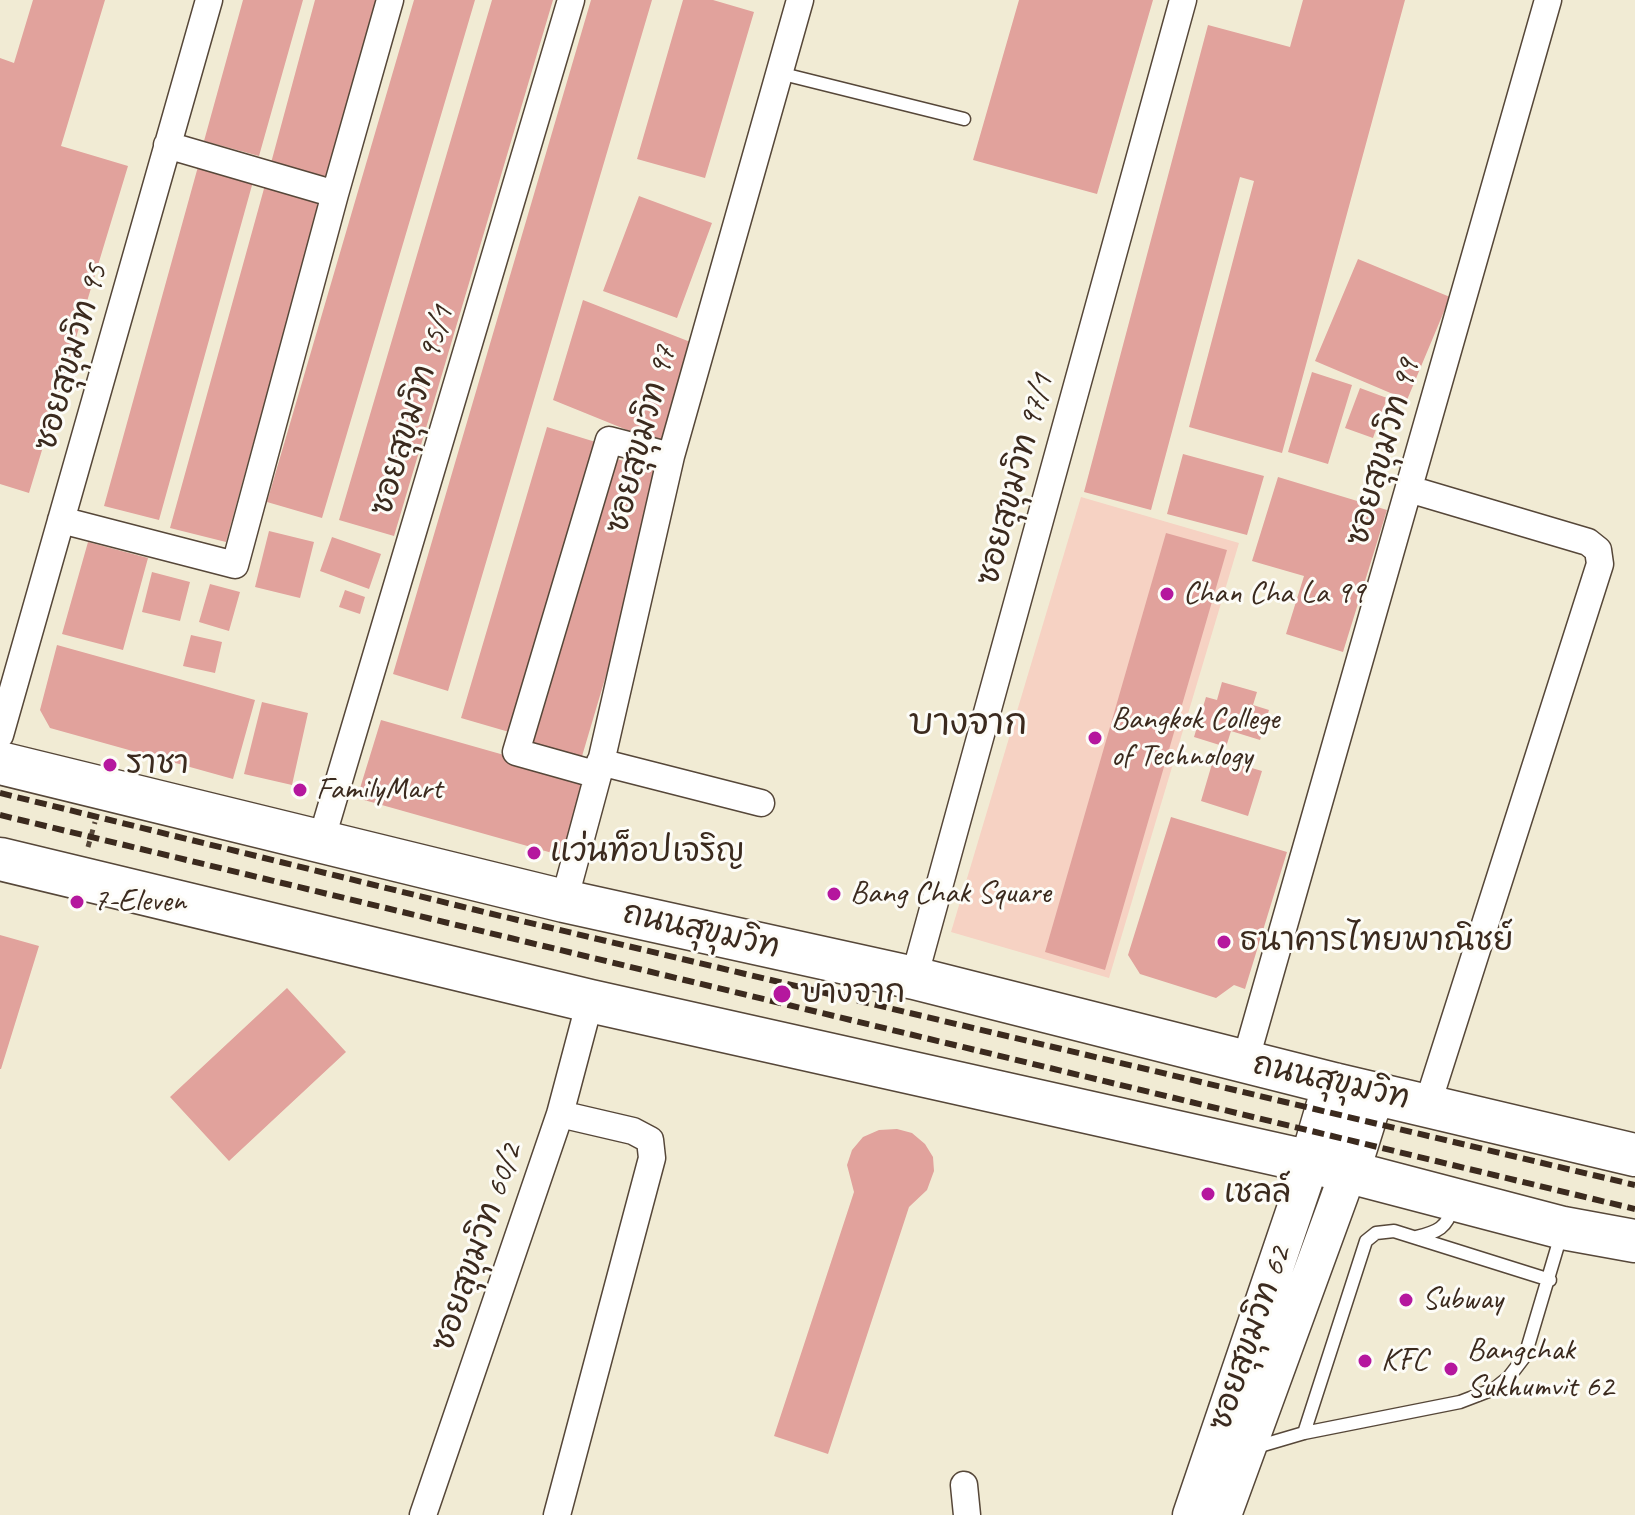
<!DOCTYPE html>
<html>
<head>
<meta charset="utf-8">
<style>
	body { margin:0 }
	canvas { display:block; background:#f1ebd4 }
</style>
</head>
<body>
<canvas width="1635" height="1515"></canvas>
<script>
const ctx = document.querySelector('canvas').getContext('2d');
ctx.lineJoin = 'round';
function fillPath(path, color) {
  ctx.fillStyle = color;
  ctx.fill(path, 'evenodd');
}
function trace(path, color, width, dash) {
  ctx.strokeStyle = color;
  ctx.lineWidth = width;
  ctx.lineCap = dash ? 'butt' : 'round';
  ctx.setLineDash(dash || []);
  ctx.stroke(path);
}
function label(font, color, halo, rows, align = 'center') {
  ctx.font = font + ' Caveat,"Playpen Sans Thai",sans-serif';
  ctx.lineWidth = 6;
  ctx.setLineDash([]);
  ctx.textBaseline = 'middle';
  ctx.strokeStyle = halo;
  ctx.fillStyle = color;
  for (const [text, x, y, turn = 0] of rows) {
    ctx.save();
    ctx.translate(x, y);
    ctx.rotate((+turn || 0) * Math.PI / 180);
    ctx.textAlign = isNaN(turn) ? turn : align;
    if (halo) ctx.strokeText(text, 0, 0);
    ctx.fillText(text, 0, 0);
    ctx.restore();
  }
}
fillPath(new Path2D(`
	M1081,497L1239,543L1109,978L951,932Z`), '#f6d2c3');
fillPath(new Path2D(`
	M33,0H105L61,146L128,166L29,493L0,484V58L14,63Z
	M243,0H303L259,156L204,141Z
	M315,0H376L327,178L271,163Z
	M414,0H475L322,518L267,502Z
	M492,0H553L394,536L339,520Z
	M591,0H652L448,691L393,674Z
	M683,0H713L754,12L705,178L637,159Z
	M1019,0H1153L1097,194L973,160Z
	M1303,0H1405L1282,453L1189,427L1254,181L1240,177L1151,510L1084,492L1208,25L1290,47Z
	M199,163L254,178L159,520L104,506Z
	M265,185L320,200L226,542L170,528Z
	M639,196L712,223L677,318L603,291Z
	M1358,259L1450,297L1407,400L1315,361Z
	M583,300L693,343L664,445L553,400Z
	M1312,372L1352,385L1328,464L1288,452Z
	M1360,388L1387,398L1373,438L1345,428Z
	M547,427L602,444L516,734L461,718Z
	M1183,454L1264,476L1247,535L1167,514Z
	M610,457L666,473L580,763L525,747Z
	M1278,477L1387,510L1343,652L1286,634L1304,576L1252,561Z
	M269,531L314,542L300,598L255,587Z
	M1166,533L1227,550L1105,970L1045,952Z
	M332,537L381,554L369,589L320,571Z
	M88,542L148,558L123,650L62,634Z
	M152,572L190,582L180,621L142,612Z
	M210,584L240,592L229,631L199,622Z
	M345,590L365,597L360,614L339,607Z
	M191,635L222,642L215,673L183,666Z
	M57,645L255,700L233,779L50,728L40,710Z
	M1222,682L1257,692L1253,705L1269,710L1260,740L1231,731L1226,747L1194,737L1206,697L1217,700Z
	M262,702L308,713L292,785L244,774Z
	M381,720L592,780L570,858L357,798Z
	M1214,757L1262,771L1248,816L1201,801Z
	M1171,817L1287,852L1245,989L1234,985L1216,998L1140,974L1128,955Z
	M0,935L39,946L1,1069H0Z
	M287,988L346,1052L229,1161L170,1097Z
	M897,1129L912,1133L925,1144L933,1157L934,1171L927,1190L909,1207L828,1454L774,1436L854,1192L847,1165L852,1150L863,1137L879,1130Z`), '#e1a29c');
const lane = new Path2D(`
	M779,73L964,119
	M1416,1237C1438,1232 1447,1228 1453,1206
	M1304,1433L1366,1241L1376,1233L1394,1231L1550,1280
	M1253,1448L1304,1433L1460,1402L1494,1389L1509,1377L1525,1356L1561,1235`);
const street = new Path2D(`
	M167,145L335,194
	M1409,489L1588,542L1598,550L1600,564L1427,1106
	M61,520L235,565L335,194L390,0
	M0,735L209,0
	M600,762L761,803
	M598,775L516,752L609,440L671,456
	M321,841L571,0
	M564,901L598,775L671,456L800,0
	M914,978L1183,0
	M1245,1062L1548,0
	M964,1485L967,1515
	M423,1515L560,1114L590,1001
	M557,1515L652,1158L650,1140L633,1131L560,1114`);
const secondary = new Path2D(`
	M1191,1515L1311,1162
	M1223,1515L1348,1173`);
const primary = new Path2D(`
	M0,763L564,901L914,978L1334,1084L1635,1155
	M0,859L590,1001L1311,1162L1563,1228L1635,1241
	M1311,1162L1334,1084
	M1348,1173L1373,1093`);
trace(lane, '#564739', 15);
trace(street, '#564739', 29);
trace(secondary, '#564739', 39);
trace(primary, '#564739', 45);
trace(new Path2D(`
	M88,847L95,822`), '#564739', 5, [6, 6]);
trace(lane, '#fff', 12);
trace(street, '#fff', 26);
trace(secondary, '#fff', 36);
trace(primary, '#fff', 42);
trace(new Path2D(`
	M0,793L484,912L1635,1185
	M0,815L1635,1209`), '#3b2a1e', 6, [12, 6]);
for (const [x, y, r, color] of [
	[1167,594,8,"#b5179e"],
	[1095,738,8,"#b5179e"],
	[110,765,8,"#b5179e"],
	[300,790,8,"#b5179e"],
	[534,853,8,"#b5179e"],
	[834,894,8,"#b5179e"],
	[77,902,8,"#b5179e"],
	[1224,942,8,"#b5179e"],
	[782,994,10,"#b5179e"],
	[1208,1194,8,"#b5179e"],
	[1406,1300,8,"#b5179e"],
	[1365,1361,8,"#b5179e"],
	[1451,1369,8,"#b5179e"]
]) {
  const dot = new Path2D();
  dot.arc(x, y, r, 0, 2 * Math.PI);
  ctx.fillStyle = color;
  ctx.fill(dot);
  trace(dot, '#fdfcf7', 3);
}
label('32px', '#3b2a1e', '#fdfcf7', [
	["ซอยสุขุมวิท 95",72,358,-74],
	["ซอยสุขุมวิท 95/1",413,411,-73],
	["ซอยสุขุมวิท 97",642,440,-75],
	["ซอยสุขุมวิท 99",1384,453,-74],
	["ซอยสุขุมวิท 97/1",1016,480,-75],
	["ถนนสุขุมวิท",701,931,13],
	["ถนนสุขุมวิท",1331,1082,13],
	["ซอยสุขุมวิท 60/2",478,1248,-71],
	["ซอยสุขุมวิท 62",1251,1339,-71]
]);
label('32px', '#3b2a1e', '#fdfcf7', [
	["Chan Cha La 99",1183,594],
	["Bangkok College",1111,720],
	["of Technology",1111,757],
	["ราชา",126,765],
	["FamilyMart",316,790],
	["แว่นท็อปเจริญ",550,853],
	["Bang Chak Square",850,894],
	["7-Eleven",93,902],
	["ธนาคารไทยพาณิชย์",1240,942],
	["บางจาก",800,994],
	["เชลล์",1224,1194],
	["Subway",1422,1300],
	["Bangchak",1467,1351],
	["Sukhumvit 62",1467,1388],
	["KFC",1381,1361]
], 'left');
label('36px', '#3b2a1e', '#fdfcf7', [
	["บางจาก",968,725]
]);
</script>
</body>
</html>
